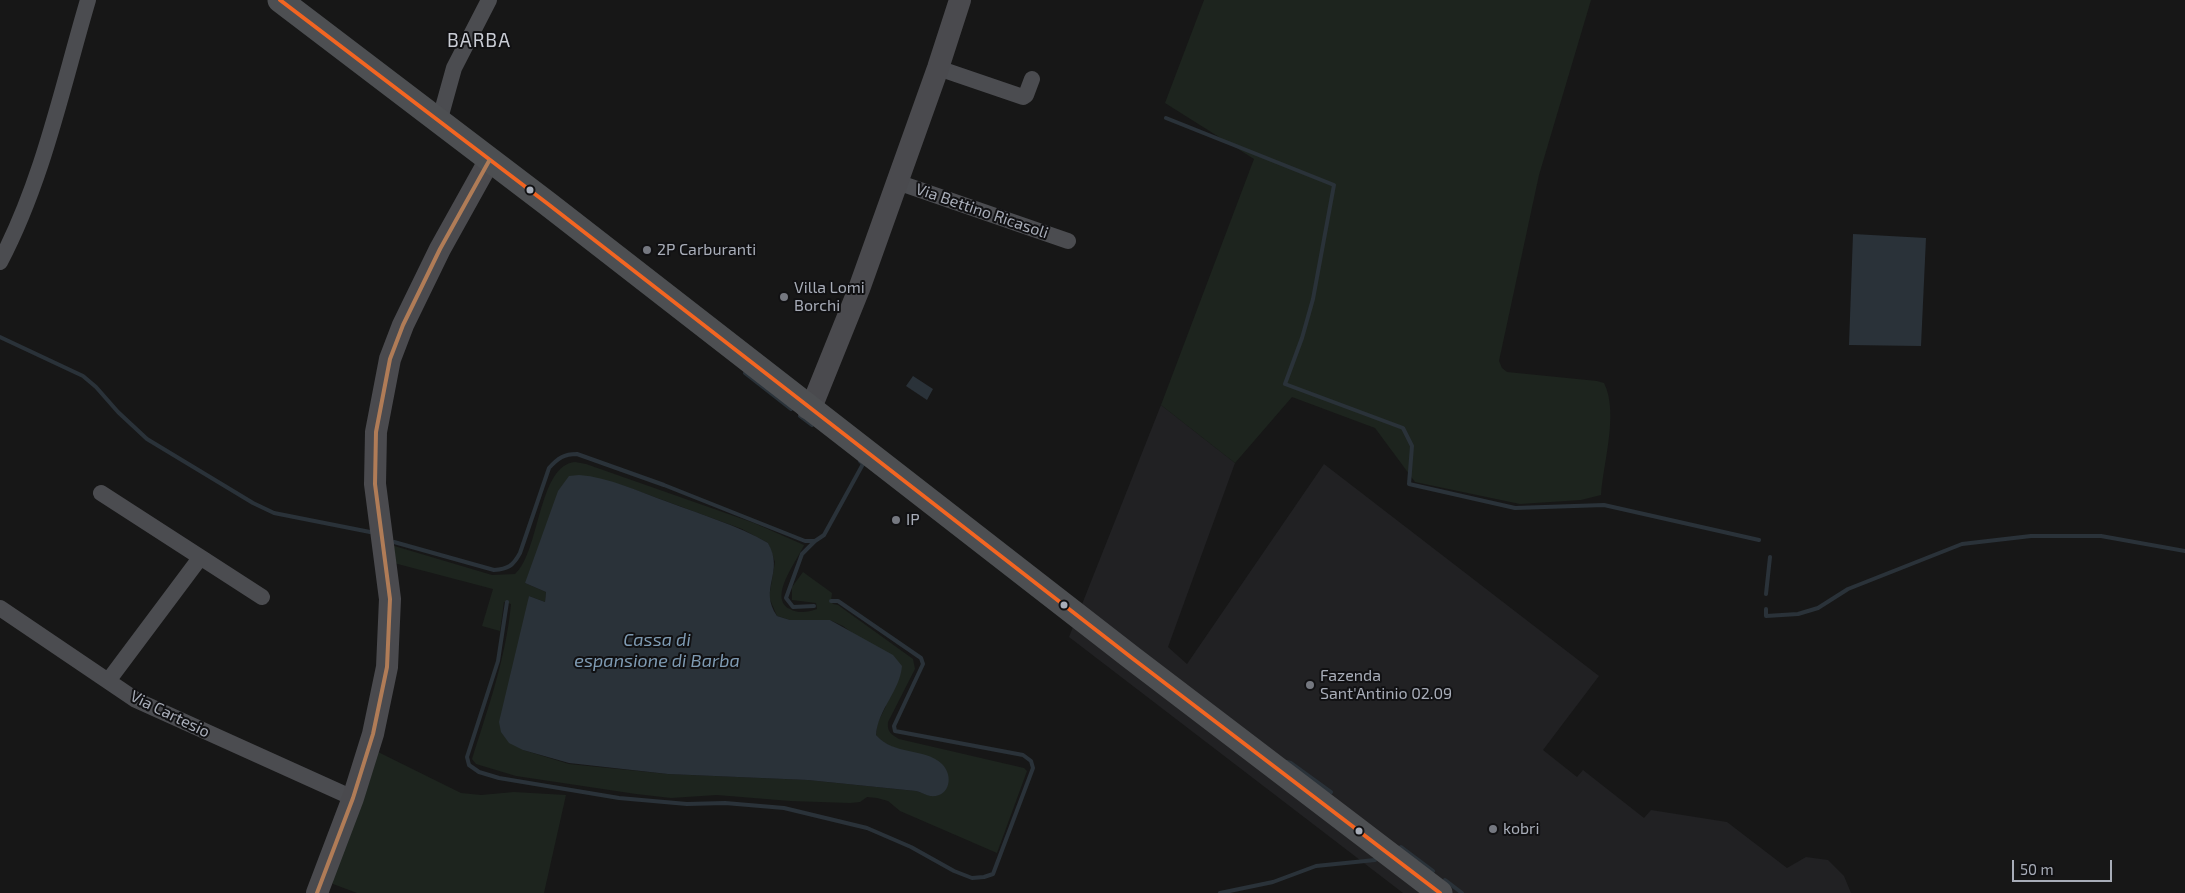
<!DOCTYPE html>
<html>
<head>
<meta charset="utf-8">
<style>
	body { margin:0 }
	#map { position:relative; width:2185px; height:893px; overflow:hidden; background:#171717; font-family:"Exo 2",sans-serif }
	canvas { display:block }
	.scale { position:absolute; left:2012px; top:860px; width:100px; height:22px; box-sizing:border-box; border:2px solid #a8adb8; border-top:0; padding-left:6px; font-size:15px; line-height:18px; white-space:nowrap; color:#a8adb8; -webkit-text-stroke:4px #111113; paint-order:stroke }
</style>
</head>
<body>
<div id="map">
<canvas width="2185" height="893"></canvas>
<div class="scale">50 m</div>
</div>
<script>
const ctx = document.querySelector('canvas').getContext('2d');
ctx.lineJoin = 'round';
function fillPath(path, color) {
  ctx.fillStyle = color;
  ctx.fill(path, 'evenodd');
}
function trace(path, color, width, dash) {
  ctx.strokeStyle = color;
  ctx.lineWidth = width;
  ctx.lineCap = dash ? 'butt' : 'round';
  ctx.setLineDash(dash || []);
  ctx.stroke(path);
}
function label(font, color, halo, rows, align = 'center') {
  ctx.font = font + ' "Exo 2",sans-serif';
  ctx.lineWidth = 4;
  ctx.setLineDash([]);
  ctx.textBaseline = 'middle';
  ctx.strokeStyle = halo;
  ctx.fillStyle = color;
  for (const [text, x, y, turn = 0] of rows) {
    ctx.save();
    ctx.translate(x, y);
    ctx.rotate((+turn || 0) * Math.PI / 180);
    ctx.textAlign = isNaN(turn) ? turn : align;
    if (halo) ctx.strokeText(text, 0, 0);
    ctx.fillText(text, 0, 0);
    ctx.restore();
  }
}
fillPath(new Path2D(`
	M1161,405L1235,463L1168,647L1187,664L1324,464L1599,676L1543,750L1577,777L1583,770L1644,818L1651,810L1727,822L1787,868L1806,857L1828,860L1844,876L1851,893H1403L1069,637Z`), '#212123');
fillPath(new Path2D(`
	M1204,0H1591L1539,175L1499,361L1502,368L1507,372L1597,381L1604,383C1619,413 1603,463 1601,495L1581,500L1520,504L1415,482L1375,428L1292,397L1235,463L1161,405L1254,159L1165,103Z
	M575,462L586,464L754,523L804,545C798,560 767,598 790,609C798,614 808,612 817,609L816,603L792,600V587L803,572L832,593L831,601L833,604L838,605L913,659L915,669L888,722C887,732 891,734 899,739L1024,768L1027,771L997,853L900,811L888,801L877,798L867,797L860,802L850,803L790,801L717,795L671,798L636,794L516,776L476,764L472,759C488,708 506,658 511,604L504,602L500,631L482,626L493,589L390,562L391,545L492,575L515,574C540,552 538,465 575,462ZM619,484L742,529L768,543L775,562L769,597L777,616L790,620H830L843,626L856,636L886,706L877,724L876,735C889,750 908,752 926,757L931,796L916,791L808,780L668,774L569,764L523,750L529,596L545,602L546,592L525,583Z
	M374,750L461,793L481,795L514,792L566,795L544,893H357L333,884L331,880Z`), '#1d241e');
fillPath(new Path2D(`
	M1853,234L1926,238L1921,346L1849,345Z
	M913,376L933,389L927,400L906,386Z
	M579,475C609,477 639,492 668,502C702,515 737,525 768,543C785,573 758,588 777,616L790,620H830L893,655L902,666C900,691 878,709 876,735C894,756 924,747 942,764C954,776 950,798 930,796C926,795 920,792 916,791L808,780L668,774L569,763L523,750L509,743L501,732L499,722L529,596L545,602L546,592L525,583L558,491L569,476Z`), '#2a3239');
trace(new Path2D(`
	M1166,118L1334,185L1313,299L1302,338L1285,384L1403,428L1412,446L1409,484L1515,508L1604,505L1759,540
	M0,337L83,376L96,387L118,412L147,439L253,503L274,513L370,532
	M745,373L791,409
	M800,416L812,425
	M394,542L494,570C508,569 513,566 520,553L549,468C558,458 564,454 577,454L664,485L805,541H815L824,535L863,464L860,461
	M1766,594L1770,557
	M507,602L498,661L467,757L469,765L479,772L499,778L619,798L687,804L725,803L784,808L867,828L911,847L954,871L972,878L984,877L993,874L1033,768L1031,761L1023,755L895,731L894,726L923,664L921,658L838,601H831
	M814,606L793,607L786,598L802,554L815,541
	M1766,609V616L1798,614L1818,608L1848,589L1962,544L2031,536H2101L2185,551
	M1287,762L1291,763L1331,792
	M1401,847L1433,871
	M1445,880L1462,893
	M1220,893L1273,882L1316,866L1375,860`), '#2a3239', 4);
trace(new Path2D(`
	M938,68L1023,97L1026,95L1032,79
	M439,122L454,68L489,0
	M897,182L1068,241
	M0,262C43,180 62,88 88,0
	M101,493L262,597
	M0,608L136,700L353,798
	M108,681L200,558`), '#4b4c50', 16);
trace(new Path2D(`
	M807,408L813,403L859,289L938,68L960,0
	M317,893L353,798L373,734L387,667L390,599L375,484L376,432L390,359L403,325L440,249L489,161`), '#4a4a4e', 22);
trace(new Path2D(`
	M280,0L548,204L1132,658L1440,893`), '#4d4f52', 25);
trace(new Path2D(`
	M280,0L548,204L1132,658L1440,893`), '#f26522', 4);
trace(new Path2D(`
	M317,893L353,798L373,734L387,667L390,599L375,484L376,432L390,359L403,325L440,249L489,161`), '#b07c57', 4);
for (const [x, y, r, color] of [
	[530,190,4.5,"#a8adb8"],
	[647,250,5,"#757880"],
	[784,297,5,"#757880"],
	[896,520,5,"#757880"],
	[1064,605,4.5,"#a8adb8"],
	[1310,685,5,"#757880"],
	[1493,829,5,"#757880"],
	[1359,831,4.5,"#a8adb8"]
]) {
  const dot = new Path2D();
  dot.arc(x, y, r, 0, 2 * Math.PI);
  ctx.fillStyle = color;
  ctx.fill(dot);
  trace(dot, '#111113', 2);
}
label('16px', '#a8adb8', '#111113', [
	["Via Bettino Ricasoli",982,211,19],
	["Via Cartesio",170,714,26]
]);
label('16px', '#a8adb8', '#111113', [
	["2P Carburanti",657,250],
	["Villa Lomi",794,288],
	["Borchi",794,306],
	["IP",906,520],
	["Fazenda",1320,676],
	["Sant'Antinio 02.09",1320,694],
	["kobri",1503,829]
], 'left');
label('italic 18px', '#7f9bb3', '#111113', [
	["Cassa di",657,640],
	["espansione di Barba",657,661]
]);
ctx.letterSpacing = '1px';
label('19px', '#c9ccd4', '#111113', [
	["BARBA",479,41]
]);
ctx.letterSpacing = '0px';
</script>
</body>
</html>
